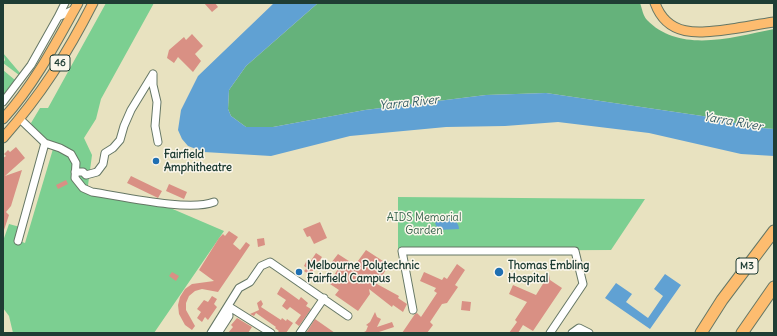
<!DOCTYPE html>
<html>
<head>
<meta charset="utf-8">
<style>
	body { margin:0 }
	#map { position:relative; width:777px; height:336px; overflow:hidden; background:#e8e2c0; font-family:Delius,sans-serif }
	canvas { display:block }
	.frame { position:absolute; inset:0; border:4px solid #1f3d34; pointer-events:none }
</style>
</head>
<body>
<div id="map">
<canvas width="777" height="336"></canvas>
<div class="frame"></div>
</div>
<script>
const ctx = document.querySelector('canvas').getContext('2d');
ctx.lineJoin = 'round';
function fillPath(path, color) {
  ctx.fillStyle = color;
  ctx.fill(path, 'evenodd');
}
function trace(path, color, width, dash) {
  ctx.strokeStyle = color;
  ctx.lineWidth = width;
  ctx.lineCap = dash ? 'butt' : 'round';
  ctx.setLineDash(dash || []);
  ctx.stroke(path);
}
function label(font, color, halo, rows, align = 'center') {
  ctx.font = font + ' Delius,sans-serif';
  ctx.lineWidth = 3;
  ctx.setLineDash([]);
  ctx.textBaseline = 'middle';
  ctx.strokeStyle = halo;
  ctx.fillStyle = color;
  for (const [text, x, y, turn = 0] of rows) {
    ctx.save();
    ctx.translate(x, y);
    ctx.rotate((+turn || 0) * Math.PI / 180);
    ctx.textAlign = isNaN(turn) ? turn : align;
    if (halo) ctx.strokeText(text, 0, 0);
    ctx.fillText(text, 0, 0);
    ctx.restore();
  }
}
fillPath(new Path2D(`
	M106,3H154L101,99L96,119L84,138L92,155L87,193L168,207L224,231L154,333H13L9,316L3,308V241L9,224L20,227L17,240L25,243L53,149L40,145L31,123L40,108H48Z
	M3,53L20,73L19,75L3,63L5,60Z
	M3,70L15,80L3,95Z
	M398,197L645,199L611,250L398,251Z`), '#7ccf91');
fillPath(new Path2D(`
	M318,3H640C642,8 643,16 647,20C680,54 734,37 774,29V129L750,127L716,118L546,93L486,95L365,110L273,127H246L231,116L228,109L229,90L246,66Z`), '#65b27b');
fillPath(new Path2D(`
	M274,3H318L246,66L229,90L228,109L231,116L246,127H273L365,110L486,95L546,93L716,118L750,127L774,129V156L741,154L649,133L558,122L505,126L446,127L350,136L271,156L204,152L188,146L182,139L178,130L181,110L198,76Z
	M442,217C450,218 459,220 459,229L438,230L435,223Z
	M665,274L681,285L650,329L605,298L616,283L632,294L626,302L648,318L663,296L654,289Z`), '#60a1d3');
fillPath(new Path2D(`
	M204,3H215L218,7L212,12Z
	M192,34L203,46L195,54L201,61L193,72L178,57L174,63L167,58L169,50L184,37L186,40Z
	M16,147L25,158L5,176L22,170L11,206L6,212L9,215L4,230L3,158L6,156L4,154L8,150L10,152Z
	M131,176L162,191L158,198L127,183Z
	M66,180L68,184L58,189L56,185Z
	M169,184L187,192L184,199L166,191Z
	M320,222L327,238L314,244L310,236L307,237L303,229Z
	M229,231L238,237L233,244L240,250L246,242L250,245L218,292L202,289L195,291L189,296L186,303V310L195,326L192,330L185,325L179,314L178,305L180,297L185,289L192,284L214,281L199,270L219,238L223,234L225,236Z
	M264,238L265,245L258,247L257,239Z
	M366,250L389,265L377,284L399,296L398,298L407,304L403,312L393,305L392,307L369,289L370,294L358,311L335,295L339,290L330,284L332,281L331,280L338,269L331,263L338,254L355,265Z
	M316,253L322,257L310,275L304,271L307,268L304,266L307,260L310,262Z
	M457,264L465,270L455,285L458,287L447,303L442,304L430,322L433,325L427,333H402L415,314L417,313L421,317L437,293L434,291L436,288L420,281L424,272L442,280L444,277L447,279Z
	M172,272L179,276L176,281L169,276Z
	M549,274L550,280L562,288L533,331L523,325L518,333H509L517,322L515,320L527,302L509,294L513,285L536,295Z
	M281,287L299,300L301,297L308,303L306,306L311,309L299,326L295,323L301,315L290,307L287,310L282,306L286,300L277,294Z
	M212,296L217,299L214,304L217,307L208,320L205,317L202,322L197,318L201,312L197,309L204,300L208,302Z
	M261,300L263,304L261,307L281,320L282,318L286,321L287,319L293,323L286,333H277L279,331L275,328L276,327L256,313L254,316L250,314L259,310L257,303Z
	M462,301L471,302L470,311L461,310Z
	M375,312L377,317L381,319L377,327L392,322L394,327L376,333H362L366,331L368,326L366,325L370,322Z
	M237,318L252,327L248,333H228L233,327L231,325Z
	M315,319L335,333H306Z`), '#d99084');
const minor = new Path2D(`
	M58,17L65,3
	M153,74V85L157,102L155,126L158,142
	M3,102L31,65L58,17L75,9
	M20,119L45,143L60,148L71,154L76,163L75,178L83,188L92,192C120,196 189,212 214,202
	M75,172H83L86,175L97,172L103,164L105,153L113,148L120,140L124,126L131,110L153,74
	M18,241L45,143
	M228,306L271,333
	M413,310L402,251H575L583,284L550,333
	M211,333L239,288L250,282L261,266L270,262L348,316
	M218,333L229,316L228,306
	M300,333L324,298
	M572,333L579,328L589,333`);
const major = new Path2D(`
	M655,3C668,39 701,33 731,29C745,27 760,24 774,22
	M3,119C34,85 56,43 78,3
	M3,138C41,95 67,54 93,3`);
const highway = new Path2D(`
	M701,333L722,300L774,231
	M742,333L774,287`);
trace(minor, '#657765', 9);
trace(major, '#657765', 11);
trace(highway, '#657765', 13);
trace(minor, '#fff', 7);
trace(major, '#fdbc6f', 9);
trace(highway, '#fdbc6f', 11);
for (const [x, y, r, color] of [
	[156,161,4,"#1f6fb2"],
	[299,272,4,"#1f6fb2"],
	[499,272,5,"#1f6fb2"]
]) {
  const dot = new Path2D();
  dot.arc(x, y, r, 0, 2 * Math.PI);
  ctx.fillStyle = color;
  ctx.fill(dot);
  trace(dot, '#fbf7ec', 1.5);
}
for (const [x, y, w] of [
	[60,63,20],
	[747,266,22]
]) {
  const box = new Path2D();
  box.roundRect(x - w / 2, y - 8, w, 16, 3);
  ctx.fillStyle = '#fbf7ec';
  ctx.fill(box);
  trace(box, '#1f3d34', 1);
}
label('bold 10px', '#1f3d34', null, [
	["46",60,63],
	["M3",747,266]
]);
label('bold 11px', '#1f3d34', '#fbf7ec', [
	["Fairfield",164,155],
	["Amphitheatre",164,168],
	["Melbourne Polytechnic",307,266],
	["Fairfield Campus",307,279],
	["Thomas Embling",508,266],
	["Hospital",508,279]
], 'left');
label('11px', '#36624b', '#fbf7ec', [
	["AIDS Memorial",424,218],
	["Garden",424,231]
]);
label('italic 12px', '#325b64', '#fbf7ec', [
	["Yarra River",409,103,-6],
	["Yarra River",733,122,10]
]);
</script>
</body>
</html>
